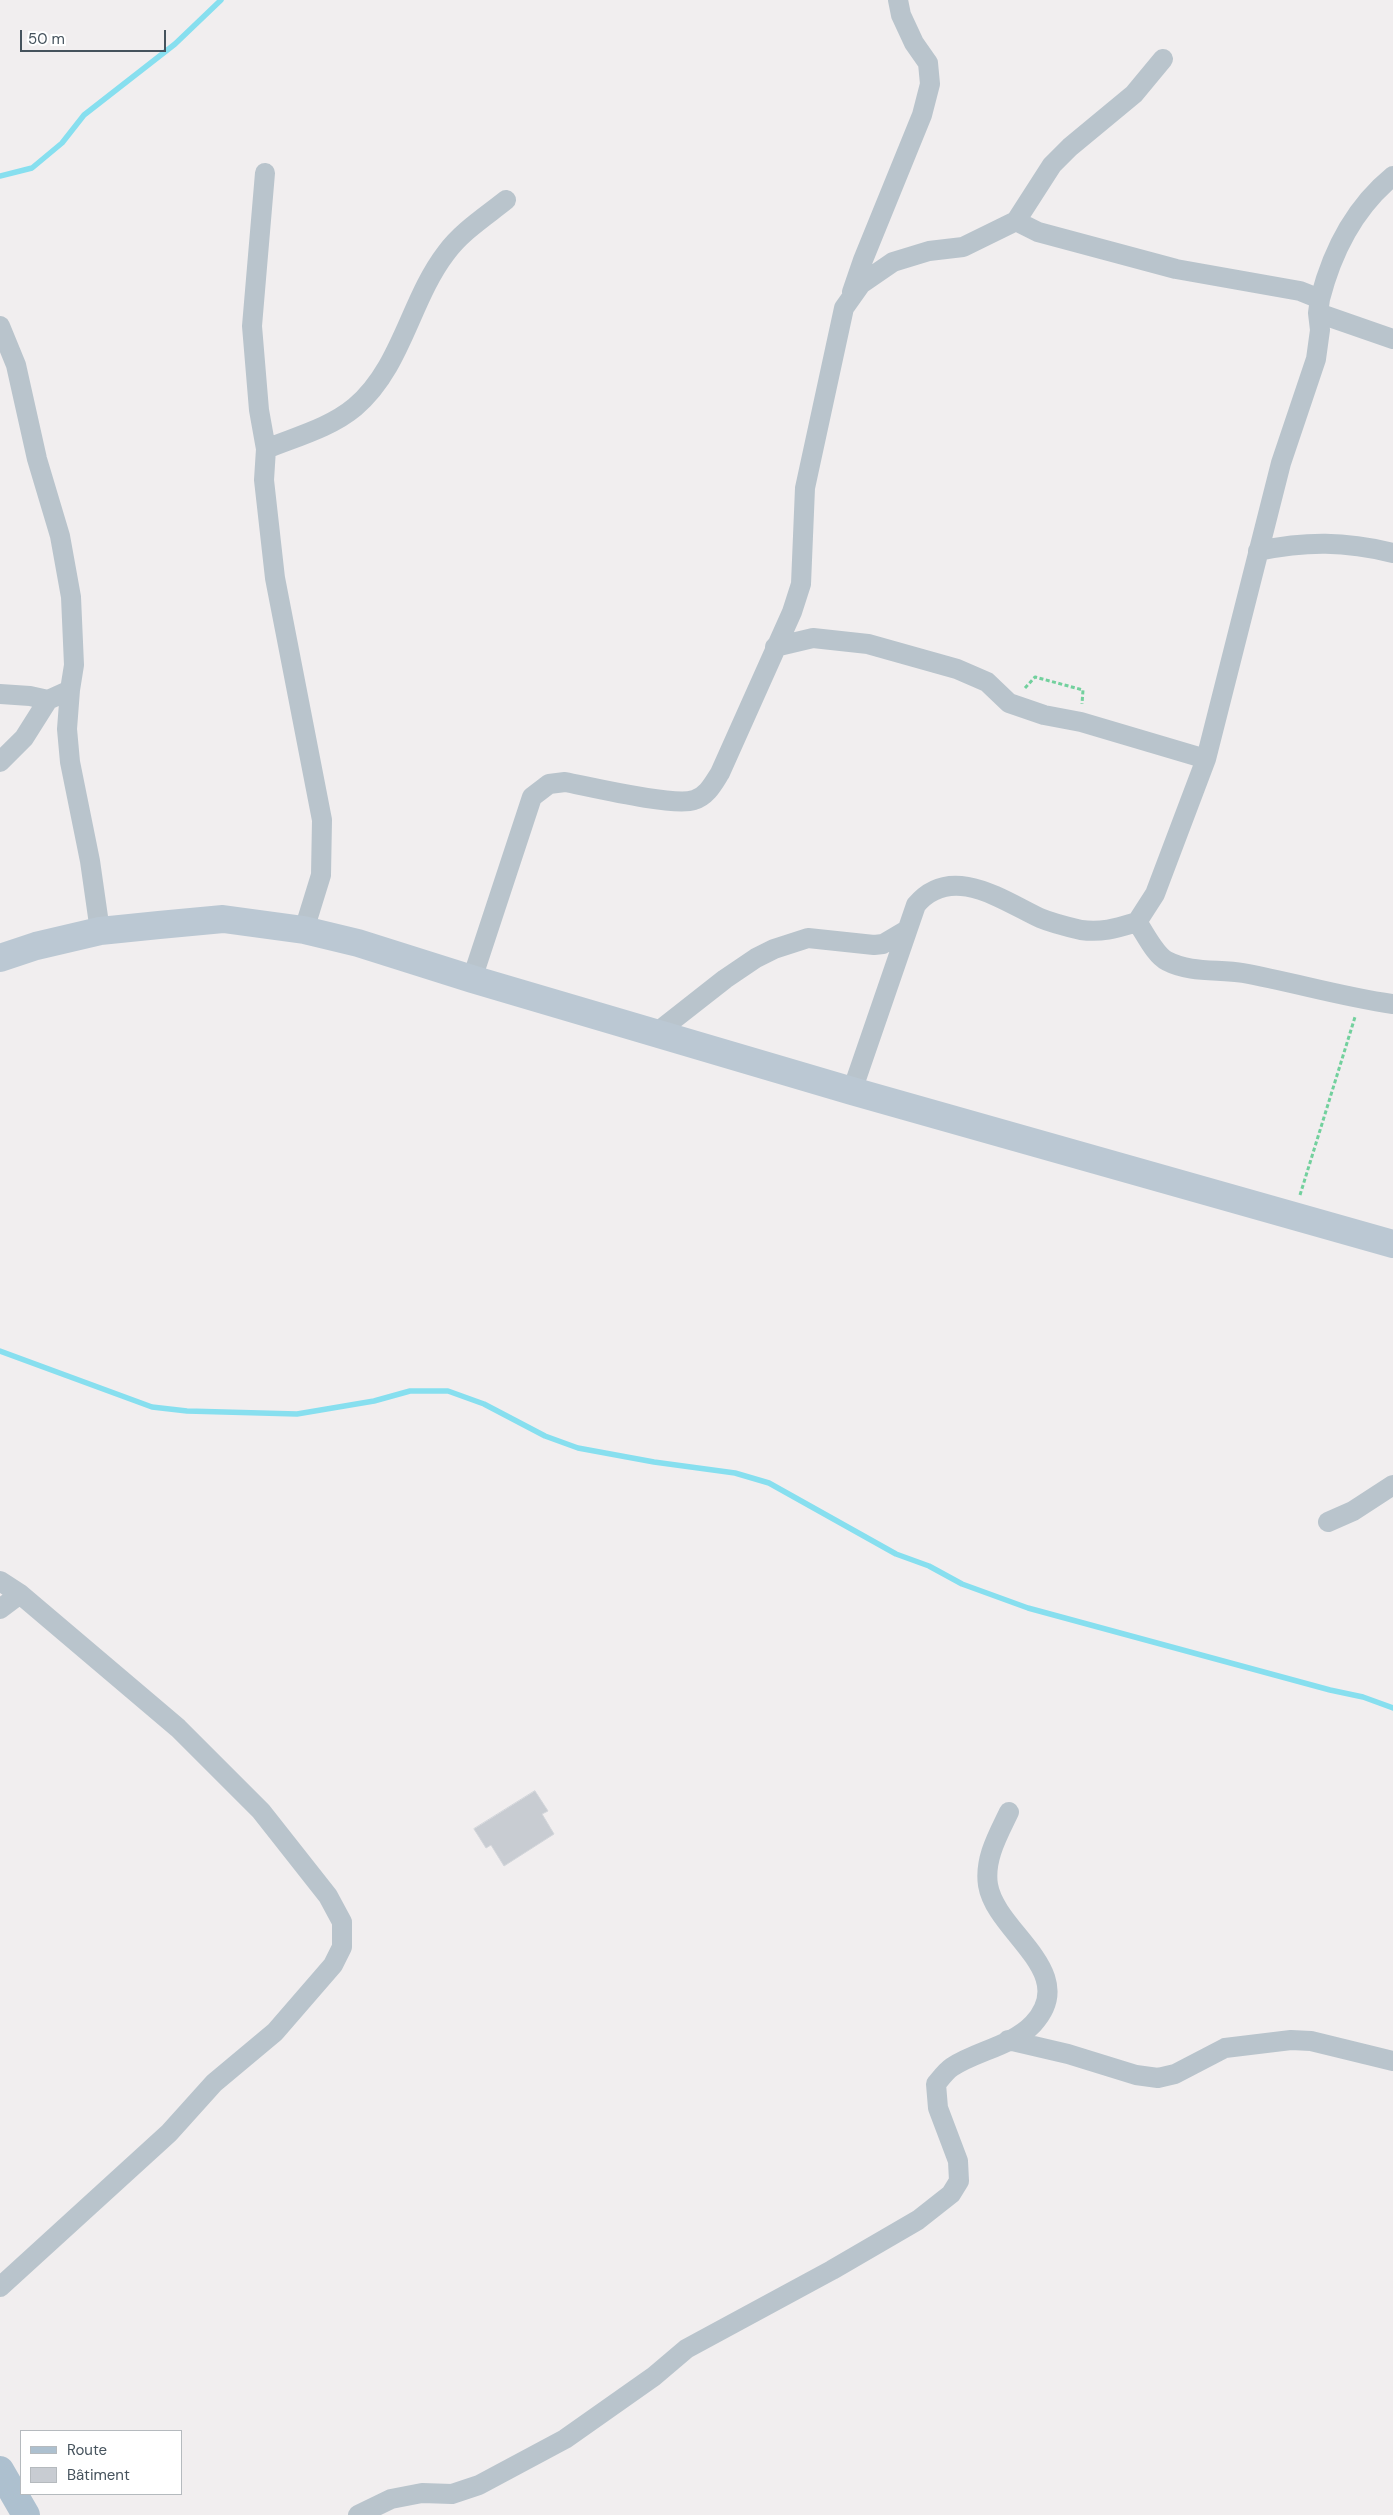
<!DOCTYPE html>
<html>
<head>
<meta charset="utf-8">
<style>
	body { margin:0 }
	#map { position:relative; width:1393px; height:2515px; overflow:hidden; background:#f1eeef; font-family:"DM Sans",sans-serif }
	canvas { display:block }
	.legend { position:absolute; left:20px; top:2430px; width:162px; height:65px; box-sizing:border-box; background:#fff; border:1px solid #b5babe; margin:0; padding:6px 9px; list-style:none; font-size:15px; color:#46535d }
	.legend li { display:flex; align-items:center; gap:10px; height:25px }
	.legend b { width:25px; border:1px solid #b5babe }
	.scale { position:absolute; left:20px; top:30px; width:146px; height:22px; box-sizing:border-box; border:2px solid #46535d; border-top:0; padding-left:6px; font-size:15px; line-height:18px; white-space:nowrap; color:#46535d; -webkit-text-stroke:4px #fff; paint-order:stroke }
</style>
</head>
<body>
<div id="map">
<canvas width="1393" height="2515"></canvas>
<ul class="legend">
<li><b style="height:6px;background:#adc0cf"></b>Route</li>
<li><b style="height:14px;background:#c8ccd2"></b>Bâtiment</li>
</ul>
<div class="scale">50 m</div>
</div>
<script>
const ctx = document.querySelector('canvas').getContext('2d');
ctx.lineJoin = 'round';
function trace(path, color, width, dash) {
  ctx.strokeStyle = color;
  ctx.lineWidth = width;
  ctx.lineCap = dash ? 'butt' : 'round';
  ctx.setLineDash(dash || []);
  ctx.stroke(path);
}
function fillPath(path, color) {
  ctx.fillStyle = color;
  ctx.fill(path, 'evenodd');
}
trace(new Path2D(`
	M0,176L32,168L62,143L84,115L175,44L221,0
	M0,1351L152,1407L187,1411L297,1414L374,1401L410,1391H448L484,1404L545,1436L578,1448L654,1462L735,1473L769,1483L896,1554L929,1566L962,1584L1028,1608L1330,1690L1363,1697L1393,1708`), '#87dfef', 5.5);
const building = new Path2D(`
	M535,1791L548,1811L542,1814L554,1834L504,1866L491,1845L486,1848L474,1829Z`);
fillPath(building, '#c8ccd2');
trace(building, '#d2d5da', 1);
trace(new Path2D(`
	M1025,688L1035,677L1083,690L1082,704
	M1300,1195L1355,1017`), '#72d09d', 3, [4, 2.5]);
trace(new Path2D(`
	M265,173L252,326L259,410L266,449L264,480L275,578L322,820L321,875L304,930
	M1016,221L1038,232L1176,269L1300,291L1320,299L1318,313L1320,330L1316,359L1281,463L1206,759L1155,894L1137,922
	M852,292L863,260L922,115L930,84L928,63L914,43L901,15L898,0
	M1320,299C1332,252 1355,207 1393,176
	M1318,313L1393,339
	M0,326L16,365L37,459L60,536L71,597L74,665L70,690L48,700L30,696L0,694
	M266,449C295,437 330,428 355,407C402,367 410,300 446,253C461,232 486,216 506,200
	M1258,551C1306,541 1345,541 1393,553
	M775,647L813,638L868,644L957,669L987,682L1009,703L1044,715L1081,722L1206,759
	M70,690L67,729L70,762L90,861L100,931
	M0,762L24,738L48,700
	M472,979L532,797L549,784L565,782C591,787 674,807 694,800C707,796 713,784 720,773L792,612L801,584L805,488L844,308L861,284L893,262L929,251L963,247L1016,221L1052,165L1070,147L1134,94L1163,59
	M656,1033L725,979L756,958L774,949L808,938L874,945L883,944L905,931
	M852,1091L916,905C951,863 1002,900 1040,918C1052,923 1068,927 1081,930C1102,933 1117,928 1137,922C1145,933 1155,955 1167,961C1190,973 1218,969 1243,973C1293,982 1342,997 1393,1004
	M1328,1522L1353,1511L1393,1485
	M0,1581L20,1594L178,1728L261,1811L328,1896L342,1922V1947L333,1965L275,2032L214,2083L169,2133L0,2287
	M0,1609L20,1594
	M1008,2040L1068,2054L1136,2075L1158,2078L1175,2074L1225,2048L1291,2040L1311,2041L1393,2061
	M358,2515L391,2499L422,2493L452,2494L479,2485L565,2439L653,2377L686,2349L832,2270L918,2220L951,2194L959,2181L958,2161L938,2108L936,2084C941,2078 946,2071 952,2067C976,2051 1012,2046 1033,2024C1081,1972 996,1933 988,1885C984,1859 998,1835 1009,1812`), '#b9c4cc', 20);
trace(new Path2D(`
	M0,958L36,946L100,931L159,925L223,919L304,930L358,943L472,979L852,1091L1393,1244`), '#bbc8d3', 28);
trace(new Path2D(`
	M0,2470L26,2515`), '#adc0cf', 28);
</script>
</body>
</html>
